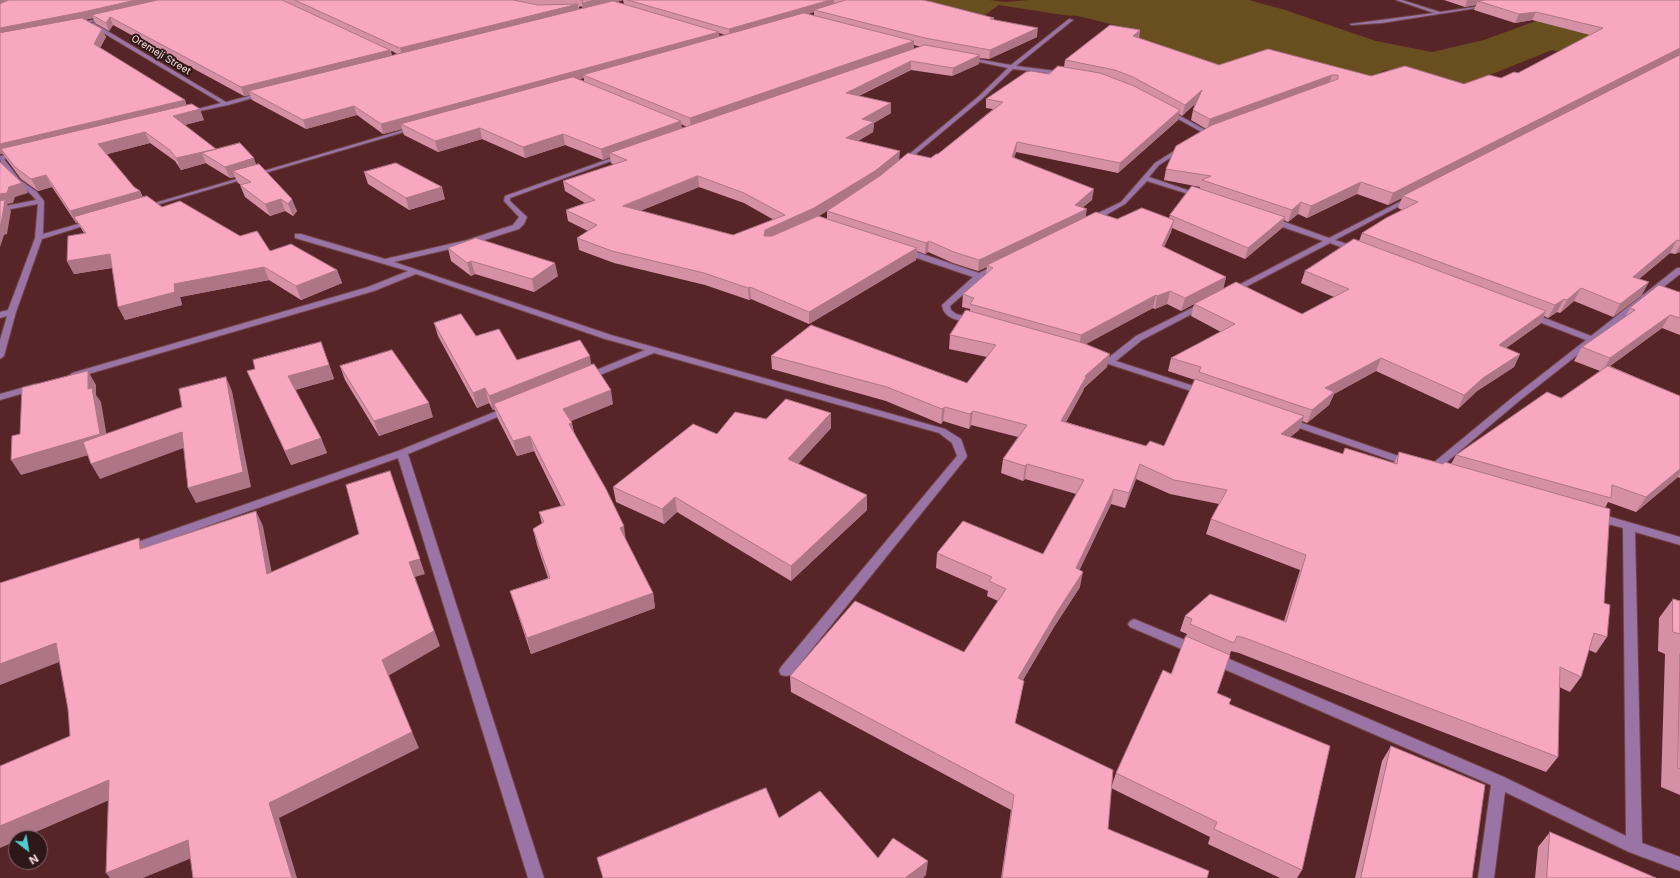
<!DOCTYPE html>
<html>
<head>
<meta charset="utf-8">
<style>
	body { margin:0 }
	#map { position:relative; width:1680px; height:878px; overflow:hidden; background:#572527; font-family:Inter,sans-serif }
	canvas { display:block }
	.north { position:absolute; left:8px; top:830px; width:40px; height:40px; box-sizing:border-box; background:#2e1717; border:1px solid #806767; border-radius:50%; rotate:149deg; font-size:11px; font-weight:700; line-height:16px; text-align:center; color:#fbe0df }
	.north::after { content:''; display:block; margin:auto; width:14px; height:18px; background:#51ccd1; clip-path:polygon(50% 0,100% 100%,50% 72%,0 100%) }
</style>
</head>
<body>
<div id="map">
<canvas width="1680" height="878"></canvas>
<div class="north">N</div>
</div>
<script>
const ctx = document.querySelector('canvas').getContext('2d');
ctx.lineJoin = 'round';
function fillPath(path, color) {
  ctx.fillStyle = color;
  ctx.fill(path, 'evenodd');
}
function trace(path, color, width, dash) {
  ctx.strokeStyle = color;
  ctx.lineWidth = width;
  ctx.lineCap = dash ? 'butt' : 'round';
  ctx.setLineDash(dash || []);
  ctx.stroke(path);
}
function label(font, color, halo, rows, align = 'center') {
  ctx.font = font + ' Inter,sans-serif';
  ctx.lineWidth = 4;
  ctx.setLineDash([]);
  ctx.textBaseline = 'middle';
  ctx.strokeStyle = halo;
  ctx.fillStyle = color;
  for (const [text, x, y, turn = 0] of rows) {
    ctx.save();
    ctx.translate(x, y);
    ctx.rotate((+turn || 0) * Math.PI / 180);
    ctx.textAlign = isNaN(turn) ? turn : align;
    if (halo) ctx.strokeText(text, 0, 0);
    ctx.fillText(text, 0, 0);
    ctx.restore();
  }
}
fillPath(new Path2D(`
	M893,0H989L1006,2L1029,0H1249L1285,10L1376,41L1432,52L1484,40L1544,18L1604,32L1592,61L1552,50L1455,89L1386,70L1369,77L1282,93L1138,41L1140,31L1078,16L1063,15L999,5L985,15L939,17Z`), '#694e20');
const minor = new Path2D(`
	M1396,0H1402L1440,12L1488,5L1490,6L1382,23L1352,25L1350,24L1434,13Z
	M106,17L108,19L75,25L73,24Z
	M1069,19L1073,20L1016,66L1064,72L1067,74L1066,75L1013,69L983,98L905,163H901V161L979,96L1008,68L965,59V57L1011,65Z
	M90,23H94L226,102L264,92L267,94L228,105L186,114V112L221,103L90,25Z
	M1166,108L1209,132L1210,133L1205,134L1164,111L1163,110Z
	M413,127L418,128L146,208L141,207Z
	M1182,146L1187,147L1159,165L1149,177L1202,195V197H1198L1147,181L1125,204L1094,222H1088V218L1121,202L1155,163Z
	M17,152L20,154L19,155L4,159L20,180L36,191L44,201L43,234L92,220L96,222L42,239L16,312L4,356L0,359V340L7,316L0,318V312L8,310L35,238L38,204L0,211V207L36,200C26,186 0,175 0,156Z
	M620,155L625,156L510,198V201L527,217L524,224L519,229L472,244L394,262L611,335L945,429L961,439L967,456L966,458L791,675L786,676L781,675L779,671L781,667L957,456L952,443L939,433L654,353L590,379H584L582,377L584,375L645,350L605,339L416,274L374,291L78,377H72L70,375L72,373L368,287L408,271L295,238V234H301L385,259L467,240L513,225L519,217L504,201L505,196Z
	M1411,196L1414,198L1413,199L1335,240L1360,248V252H1354L1330,243L1234,293H1231L1227,291L1323,241L1268,222V218H1274L1329,238Z
	M902,249H908L979,273L995,265H1001V269L982,278L950,306L951,310L956,314L976,319L977,321L976,323L973,324C960,320 944,320 942,305L973,277L902,253Z
	M1677,268H1680V274L1519,401L1435,472H1427L1426,470L1427,468L1513,397L1586,340L1526,317L1525,315L1526,313H1532L1591,336Z
	M1202,303H1205L1209,305L1142,340L1116,361L1206,390L1208,392L1206,394H1200L1093,359L1092,357L1096,354L1108,358L1136,336Z
	M35,384L40,387L38,389L0,400V394Z
	M509,406L514,409L512,411L408,454L544,878H528L398,458L134,552H126L124,549L126,546L398,451Z
	M1288,418L1413,461L1414,463L1409,466L1405,465L1285,423L1283,421L1285,419Z
	M1597,513L1680,537V545L1635,532L1642,843L1680,857V871L1629,852L1505,792L1494,878H1478L1491,785L1210,663L1209,659L1210,655L1215,654L1220,655L1504,777L1626,836L1623,528L1593,520L1591,517L1593,514Z
	M1134,619L1197,645L1199,649L1197,653L1193,654L1130,627L1128,624L1130,621Z`);
trace(minor, '#714344', 2);
fillPath(minor, '#9a74a4');
fillPath(new Path2D(`
	M0,0H922L994,18V20L1037,37L989,59L979,58V64L952,76L911,70L859,96L891,113L874,123L873,132L858,141L899,160L931,158L938,154L993,109L986,108V99L1064,67L1065,60L1140,30L1139,38L1219,65L1371,76L1464,84L1501,78L1518,73L1590,35L1532,20L1515,23L1474,10L1476,5L1465,7L1444,0H1680V252L1675,254L1670,253L1639,279L1642,295L1613,317L1574,301L1560,313L1557,312L1548,318L1544,316L1540,324L1506,348L1520,354L1514,367L1477,391L1458,409L1376,371L1334,394L1329,405L1307,423L1302,421L1299,430L1290,437L1343,454L1345,448L1394,463L1399,452L1443,464H1451L1456,455L1561,398L1600,371L1574,361L1582,347L1625,317L1630,308L1680,292V335L1662,328L1610,366L1680,396V478L1678,477L1636,512L1608,502L1605,508L1604,603L1607,637L1596,653L1589,650L1581,677L1570,692L1559,687L1558,757L1546,772L1239,653L1231,651L1217,693L1229,704L1302,870L1297,878H1280L1208,844L1210,837L1111,788L1108,829L1207,878H1001L1011,810L791,692L790,676L964,652L998,601L987,596L988,591L936,568L937,553L1043,554L1076,494L1025,479L1023,481L1001,473L1003,459L1018,437L971,425L969,429L943,421L941,424L886,401L772,369L771,356L967,383L987,357L949,349L950,335L970,312V309L962,307L963,294L986,274L987,267L978,271L953,263L928,252L925,254L917,251L916,260L809,324L751,299L749,300L705,285L614,263L579,250L577,238L588,231L568,221L566,210L585,203L565,191L563,181L614,165L611,163L610,157L603,160L565,145L525,158L482,139L438,152L404,135L402,129L383,134L357,115L306,129L252,100L250,95L244,96L113,25L109,31L95,23L93,18L85,20L106,37L100,48L185,100L186,105L204,120L184,125L216,150L256,164L297,211L293,216L285,211L270,216L245,197L240,185H241L238,183L235,177L230,178L207,164L206,163L181,170L175,161L150,143L107,154L134,187L140,191L143,197L162,207L240,236L270,251L337,270L342,283L301,300L269,280L180,297L182,305L125,320L112,268L74,274L67,261L84,233L77,222L76,223L52,187L38,191L21,179L7,160L3,154H0ZM623,0L624,4L617,2ZM581,6L583,8L579,9V7ZM814,12V16L808,14ZM719,33L725,35L719,36ZM914,45L921,47L914,49ZM391,51H392L397,54L392,56ZM584,78V81L579,79ZM1195,104L1193,110L1191,120L1206,129L1166,169L1164,180L1200,187L1199,189L1170,215L1169,218L1117,219L1086,217L1083,207L1092,200L1014,157L1016,152L1118,173L1178,120L1179,114L1182,116ZM681,124L687,127L682,129ZM699,187L744,203L774,220L733,235L640,211ZM1357,194L1388,205L1402,198L1398,208L1402,210L1362,233L1359,241L1305,271L1301,283L1334,297L1302,314L1223,289L1226,277L1164,247L1171,232L1172,228L1245,259L1282,228L1284,220L1288,222L1298,214L1307,218ZM830,209L827,211V219L819,216ZM1167,304L1181,311L1194,304L1191,316L1221,332L1171,358L1168,371L1195,380L1164,446H1146L1066,422L1083,391L1084,388L1107,367L1085,344L1153,308L1155,309ZM1136,479L1170,494L1219,504L1211,519L1206,534L1300,570L1284,621L1185,616L1180,631L1187,634L1171,674L1116,773L1111,788L1015,723L1021,696L1023,680L1054,627L1080,587L1079,570L1111,504L1125,508Z
	M364,172L445,199L409,210L368,184Z
	M448,248L558,276L534,292L475,274L471,276L451,261Z
	M434,323L476,336L517,360L591,365L613,404L571,421L574,432L626,541L653,593L655,608L531,654L510,591L548,578L537,545L533,529L542,524L539,512L561,506L534,451L517,456L498,419L495,410H493L489,403L477,408L438,336Z
	M326,356L334,379L295,390L321,438L327,453L291,465L247,371Z
	M340,366L433,417L379,436L345,380Z
	M766,419L831,428L798,464L867,510L791,581L677,512L664,524L616,502L613,487L717,434Z
	M1673,599L1680,601V795L1661,787L1665,654L1658,651L1659,618Z
	M1391,746L1472,878H1355L1382,761Z
	M1550,832L1656,878H1535L1538,847Z`), '#d590a6');
fillPath(new Path2D(`
	M0,0H16L0,7Z
	M136,0H170L92,15L93,18L0,36V28Z
	M595,0H623L583,11L582,3Z
	M830,0H834V6L814,10V12L730,36L729,29Z
	M1467,0H1506L1478,1L1476,5L1465,7Z
	M578,4L579,12L402,56L400,48Z
	M1536,12L1532,20L1515,23L1519,14Z
	M110,17L113,25L109,31L106,23Z
	M1038,28L1037,37L989,59L990,50Z
	M102,29L106,37L97,52L94,44Z
	M1140,30L1138,39L1133,36Z
	M719,32L720,40L583,75L584,78L407,127L401,124L402,129L383,134L381,124Z
	M914,41V50L691,128L690,118Z
	M1680,48V55L1403,196L1402,198L1388,205L1393,193Z
	M390,50L393,59L249,91L250,95L244,96L241,87Z
	M980,55L979,64L952,76L953,68Z
	M911,61V70L846,102V93Z
	M1332,75L1329,85L1207,129L1210,119Z
	M1202,90L1199,100L1182,116L1185,105Z
	M185,100L188,109L1,149L3,154H0V144Z
	M891,103V113L874,123L873,132L846,147V138L862,119Z
	M354,106L357,115L306,129L303,120Z
	M200,109L204,120L177,127L173,116Z
	M1180,110L1178,120L1118,173L1120,163Z
	M681,121L682,132L610,153V157L603,160L601,149Z
	M480,128L482,139L438,152L435,141Z
	M145,132L150,143L104,155L98,144Z
	M563,134L565,145L525,158L523,147Z
	M1017,142L1016,152L1011,167L1012,157Z
	M216,149L220,160L202,153L206,163L181,170L176,158Z
	M900,151L899,161L875,181L814,219L765,241L764,236L765,230Z
	M254,158L258,170L233,171L235,177L230,178L225,167Z
	M46,175L52,187L38,191L31,179Z
	M698,176L699,187L625,217L623,206Z
	M1361,182L1357,194L1307,218L1311,206Z
	M22,183L28,193L15,197L13,203L7,204L11,211L7,234L4,235L0,247V194L9,187Z
	M442,187L445,199L409,210L406,198Z
	M1094,189L1092,200L1073,215L1075,205Z
	M140,191L145,203L74,217L77,222L76,223L70,211Z
	M281,199L285,211L270,216L265,204Z
	M292,199L297,211L293,216L288,204Z
	M1301,202L1298,214L1288,222L1292,210Z
	M1087,209L1085,220L987,265V267L978,271L979,260Z
	M1285,217L1282,228L1245,259L1248,248Z
	M1174,220L1171,232L1159,258L1162,246Z
	M1677,240L1670,253L1626,290L1633,277Z
	M929,241L928,252L925,254L926,243Z
	M1680,245V252L1675,254Z
	M917,248L916,260L809,324V312Z
	M110,254L117,267L74,274L67,261Z
	M471,261L475,274L471,276L467,263Z
	M555,263L558,276L534,292L532,279Z
	M264,267L269,280L180,297L182,305L125,320L118,307L174,284Z
	M337,270L342,283L301,300L296,286Z
	M1226,277L1223,290L1194,304L1181,311L1185,298Z
	M1649,282L1642,295L1613,317L1620,304Z
	M750,287L751,299L749,300L748,288Z
	M1581,288L1574,301L1560,313L1567,300Z
	M1170,291L1167,304L1155,309L1157,296Z
	M1156,295L1153,308L1079,348L1081,335Z
	M1564,299L1557,312L1548,318L1555,305Z
	M1546,311L1540,324L1492,358L1499,345Z
	M1670,315L1662,328L1602,372L1610,358Z
	M321,342L334,379L294,390L288,376Z
	M1110,354L1107,367L1084,388L1083,391L1058,435L1061,421L1085,376Z
	M1520,354L1514,367L1477,391L1458,409L1464,395L1483,378Z
	M590,356L592,370L494,404L495,410H493L489,396Z
	M1381,358L1376,371L1334,394L1329,405L1307,423L1312,410L1325,388Z
	M88,371L96,385V395L101,402L109,449L21,475L11,460L88,389Z
	M226,377L232,391L251,487L196,503L188,488Z
	M485,388L489,403L477,408L473,393Z
	M611,390L613,404L566,423L563,409Z
	M429,403L433,417L379,436L374,421Z
	M945,407L943,421L941,424L942,409Z
	M973,411L971,425L969,429L970,414Z
	M831,413V428L789,474L788,459Z
	M1304,416L1299,430L1276,449L1281,434Z
	M572,423L575,438L569,424Z
	M182,432L189,446L100,479L91,464Z
	M530,436L534,451L517,456L513,441Z
	M321,438L327,453L291,465L285,451Z
	M1027,464L1025,479L1023,481L1025,466Z
	M1140,464L1136,479L1125,508L1129,493Z
	M1680,469V473L1678,477L1636,512L1646,497Z
	M390,471L425,574L415,577L440,646L388,676L419,748L279,818L297,878H292L269,803L382,660L409,562Z
	M1114,489L1111,504L1073,584L1076,568Z
	M867,495V510L791,581V566Z
	M675,497L677,512L664,524L662,509Z
	M256,511L263,526L275,590L267,574Z
	M624,526L626,542L620,528Z
	M139,538L148,554L140,549Z
	M1083,572L1080,587L1054,627L1015,693L1018,678L1057,612Z
	M653,593L655,608L531,654L527,638Z
	M56,643L67,659L0,685V664Z
	M109,780L121,795L22,838H16V841L0,848V826Z
	M188,840L199,855L143,878H110L106,873Z
	M928,861L926,875L923,878H905Z`), '#ae7587');
const building = new Path2D(`
	M9,0H136L83,12L0,28V4Z
	M158,0H282L390,50L241,87L110,17L106,23L92,15Z
	M295,0H513L538,5L578,4L400,48Z
	M581,0H595L582,3L583,1Z
	M628,0H830L729,29Z
	M846,0H922L932,2L994,18L990,19L1038,28L990,50L925,38L814,10Z
	M1486,0H1680V48L1393,193L1361,182L1311,206L1301,202L1292,210L1202,180L1211,176L1166,169L1176,146L1212,125L1338,79V75H1332L1210,119L1193,110L1202,90L1185,105L1133,77L1115,70L1065,60L1110,25L1140,30L1133,36L1219,65L1268,49L1371,76L1405,66L1464,84L1489,75L1501,78L1514,72L1518,73L1603,28L1536,12L1519,14L1478,1Z
	M613,1L719,32L381,124L354,106L303,120L249,91Z
	M804,13L914,41L690,118L583,75Z
	M82,18L102,29L94,44L185,100L0,144V33Z
	M925,45L980,55L953,68L911,61L846,93L891,103L862,119L874,122L846,138L900,151L875,171L814,208L765,230L764,236H772L818,216L917,248L809,312L750,287L748,288L704,273L612,251L577,238L597,225L566,210L595,200L563,181L627,160L610,153ZM698,176L744,193L785,215L733,235L623,206Z
	M1680,55V241L1677,240L1633,277L1649,282L1620,304L1581,288L1567,300L1564,299L1555,305L1362,233L1386,218L1418,202L1403,196Z
	M1058,66L1100,73L1134,86L1180,110L1120,163L1017,142L1012,157L1094,189L1075,205L1087,209L979,260L954,252L929,241L926,243L827,211L881,175L908,153L931,158L936,154H938L1003,102L986,99L1026,72L1031,71L1049,74Z
	M573,77L681,121L601,149L563,134L523,147L480,128L435,141L401,124Z
	M192,104L200,109L173,116L216,149L176,158L170,150L145,132L98,144L134,187L140,191L70,211L46,175L31,179L15,167L1,149Z
	M240,143L254,158L225,167L202,153Z
	M0,162L22,183L9,187L7,193L0,194Z
	M396,163L442,187L406,198L364,172Z
	M259,164L292,199L288,204L281,199L265,204L240,185L251,182L233,171Z
	M1192,186L1285,217L1248,248L1170,215Z
	M147,196L162,207L180,201L240,236L257,231L270,251L291,244L337,270L296,286L264,267L174,284L175,292L118,307L110,254L67,261L68,236L86,233L74,217Z
	M5,200L1,224H0V201Z
	M1142,208L1174,220L1162,246L1226,277L1185,298L1170,291L1157,296L1156,295L1081,335L970,304L974,298L963,294L993,268L987,265L1096,212L1117,219Z
	M476,238L555,263L532,279L471,261L467,263L448,248Z
	M1354,239L1546,311L1499,345L1520,354L1483,378L1464,395L1381,358L1325,388L1334,392L1312,410L1199,372L1201,367L1171,358L1235,324L1194,304L1236,282L1302,314L1349,289L1305,271Z
	M1659,285L1679,292H1680V318L1670,315L1610,358L1582,347L1635,310L1630,308Z
	M966,310L1083,343L1110,354L1085,376L1086,377L1061,421L1146,446L1150,441L1164,446L1195,379L1304,416L1281,434L1343,454L1345,448L1397,464L1399,452L1443,464L1445,462L1610,509L1604,603L1610,605L1607,637L1594,633L1581,677L1560,667L1558,757L1245,638L1237,636L1234,643L1190,624L1192,619L1185,616L1210,594L1286,622L1306,555L1211,519L1227,490L1174,480L1140,464L1129,493L1114,489L1076,568L1083,572L1057,612L1018,678L1024,681L1015,723L1113,770L1108,829L1209,871L1207,878H1002L1014,795L790,676L855,601L964,652L1006,589L989,581L992,577L937,553L963,521L1043,554L1084,480L1027,464L1025,466L1003,459L1027,425L973,411L970,414L945,407L942,409L887,387L771,356L811,325L967,383L996,345L950,335Z
	M461,314L476,336L499,329L517,360L580,340L590,356L489,396L485,388L473,393L434,323Z
	M321,342L329,365L288,376L321,438L285,451L247,371L255,369L253,360Z
	M392,350L429,403L374,421L340,366Z
	M594,364L611,390L563,409L572,423L569,424L606,489L624,526L620,528L653,593L527,638L510,591L550,578L533,529L544,522L539,512L565,505L530,436L513,441L494,404Z
	M1608,366L1680,396V469L1646,497L1612,485L1611,498L1456,455L1547,392L1561,398Z
	M88,371V389L92,388L100,434L11,460L12,436L20,434L22,388Z
	M226,377L243,472L188,488L182,432L91,464L83,442L182,407L179,389Z
	M786,399L831,413L788,459L867,495L791,566L675,497L662,509L613,487L693,424L717,434L735,412L766,419Z
	M390,471L420,559L409,562L434,631L382,660L412,732L269,803L292,878H193L188,840L106,873L109,780L0,826V766L70,736L68,709L56,643L0,664V583L139,538L140,549L256,511L267,574L359,534L346,485Z
	M1673,599L1680,601V634L1673,632Z
	M1186,636L1230,655L1217,693L1231,699L1229,704L1330,746L1302,870L1214,829L1217,822L1116,773L1163,670L1171,674Z
	M1680,654V769L1678,768Z
	M1391,746L1485,785L1472,878H1361Z
	M766,788L779,818L820,791L878,858L893,838L928,861L905,878H603L597,858Z
	M1550,832L1656,878H1547Z`);
fillPath(building, '#f8a7c1');
trace(building, '#ae7587', 1);
label('10px', '#fbe0df', '#2e1717', [
	["Oremeji Street",161,55,31]
]);
</script>
</body>
</html>
